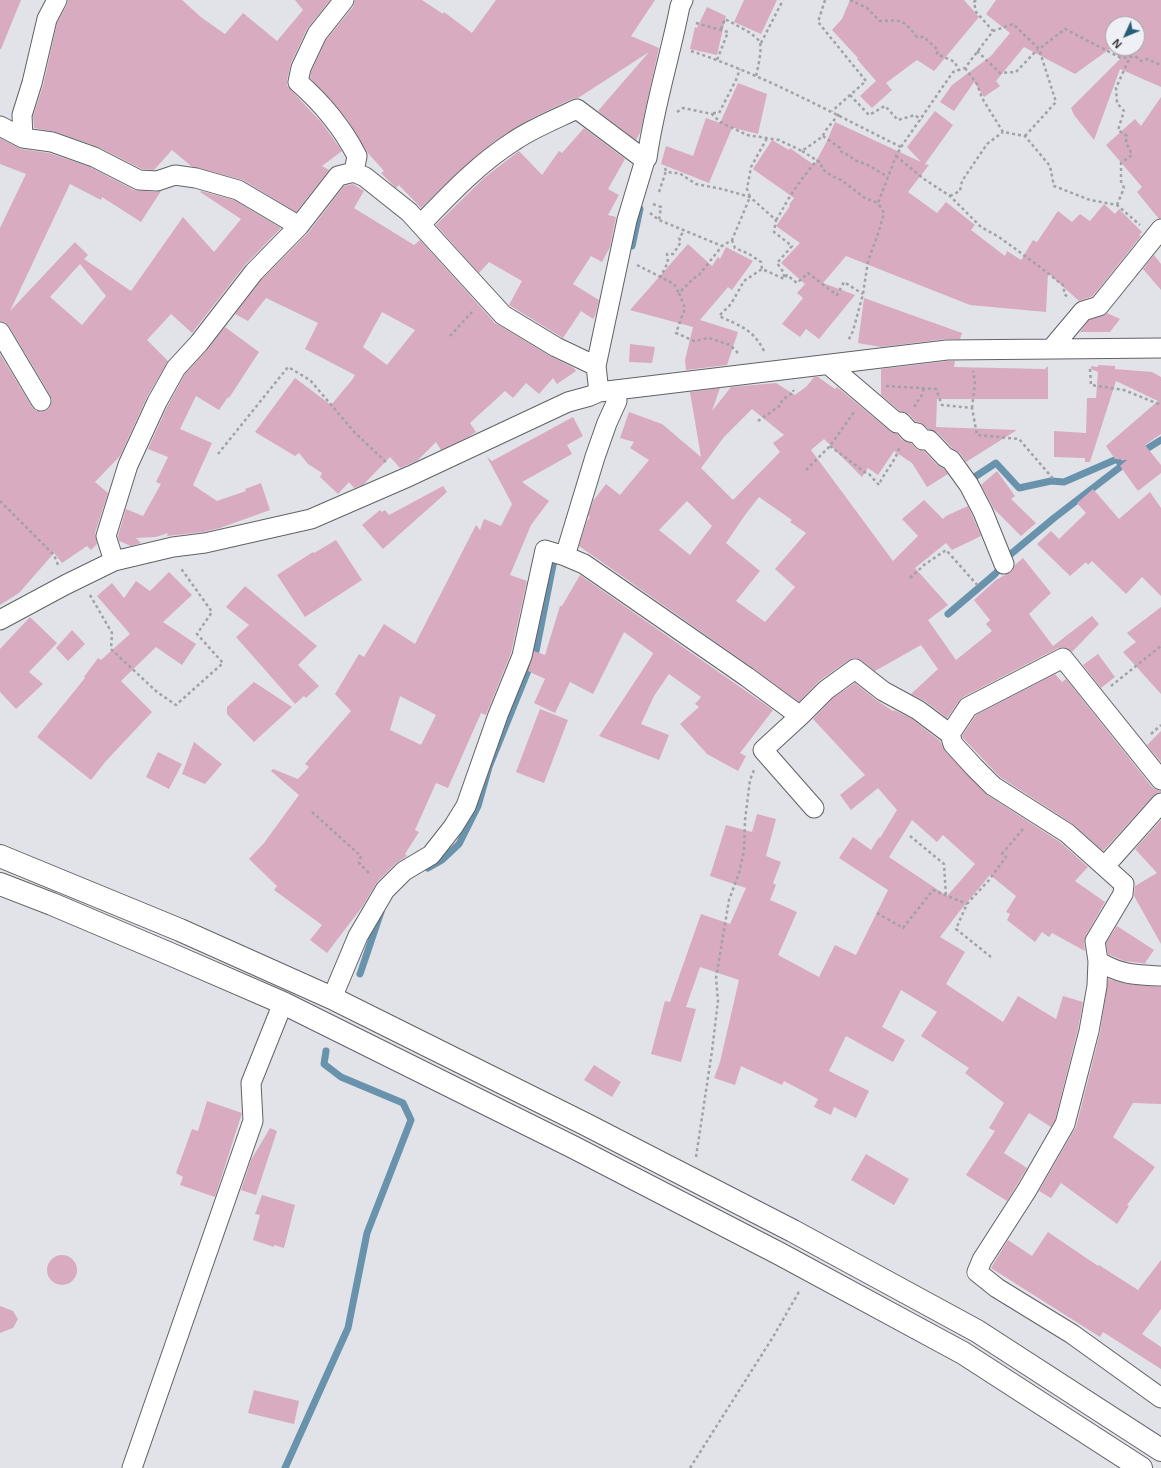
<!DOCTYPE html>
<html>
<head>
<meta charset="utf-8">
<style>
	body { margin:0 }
	#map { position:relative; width:1161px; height:1468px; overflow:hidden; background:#e1e3e8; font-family:Helvetica,sans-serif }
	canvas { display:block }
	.north { position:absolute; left:1105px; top:16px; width:40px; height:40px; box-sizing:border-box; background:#eff0f5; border:1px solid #a2a3a7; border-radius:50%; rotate:226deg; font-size:11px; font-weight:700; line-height:16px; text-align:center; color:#2f3032 }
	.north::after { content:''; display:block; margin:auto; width:14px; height:18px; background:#285d78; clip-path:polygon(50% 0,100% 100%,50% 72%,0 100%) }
</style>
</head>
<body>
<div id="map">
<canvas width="1161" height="1468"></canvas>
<div class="north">N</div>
</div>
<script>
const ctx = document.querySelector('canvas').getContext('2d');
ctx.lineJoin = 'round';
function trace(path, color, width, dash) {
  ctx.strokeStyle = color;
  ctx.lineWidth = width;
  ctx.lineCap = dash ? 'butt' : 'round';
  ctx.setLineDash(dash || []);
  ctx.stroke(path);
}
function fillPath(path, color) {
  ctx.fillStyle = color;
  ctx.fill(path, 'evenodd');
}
trace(new Path2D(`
	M632,246L640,209
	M1140,453L1161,440
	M967,482L996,463L1019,488L1051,481L1064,482L1117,459L1122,466
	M948,614L995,574L1004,564L1006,558L1054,518L1128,461
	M428,868L442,860L459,844L478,806L489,767L536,651L553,565L556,555
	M360,974L381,912
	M285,1468L348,1328L367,1233L411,1120L403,1103L341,1077L324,1064L326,1051`), '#6993ac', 7);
fillPath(new Path2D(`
	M0,0H21L1,49H0Z
	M68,0H182L202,18L225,34L243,13L277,41L303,10L295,0H330L307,29L291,63L287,80V85L291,90L322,123L342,151L322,166L329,170L296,212L243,180L191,166L172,150L154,170L142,169L98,147L56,132L34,128L33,116L43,86L57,23L67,5Z
	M355,0H422L443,14L444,12L472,33L496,0H655L631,36L659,48L640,133L636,140L598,111L649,52L578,98L572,99L532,118L495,141L458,172L421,208L399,185L396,188L381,173L384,171L367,152L347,119L331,100L310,78L311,72L326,40L353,7Z
	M744,0H777L761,34L734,22Z
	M850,0H964L979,17L934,71L917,60L886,83L892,90L872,108L860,96L876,81L857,59L858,58L832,30L842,19Z
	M996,0H1161V87L1120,69L1094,140L1074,115L1071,108L1120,59L1111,48L1075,74L1024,47L996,81L1000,86L984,97L974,82L954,111L940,102L952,85L991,56L1010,33L986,14ZM1113,24H1137V48H1113Z
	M707,7L726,16L717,55L690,49L695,27L697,28Z
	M738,83L767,94L758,134L730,127L732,128L709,183L661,164L666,146L693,156L706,118L720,123Z
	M1161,97V218L1159,219L1137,192L1142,187L1106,145L1135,119L1141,126Z
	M935,111L953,125L925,164L929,165L908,192L937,213L946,202L975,225L971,230L1005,256L1007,251L1021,260L1033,240L1037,242L1058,211L1072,222L1080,214L1090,221L1104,204L1115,214L1119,209L1142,232L1139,235L1141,236L1093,296L1079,301L1048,273L1046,312L970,305L846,256L823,283L855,295L819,339L806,329L800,337L782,324L803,298L797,293L805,284L781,263L800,243L776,226L790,206L789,205L794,198L753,169L772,140L789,150L790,148L814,165L826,143L835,122L921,162L907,147Z
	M584,128L625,159L608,189L619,195L608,215L616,217L610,247L602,262L591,256L573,284L599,300L595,316L593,319L581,311L563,338L509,305L522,281L489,262L479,273L436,225L484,178L519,151L542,175L559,151L562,153Z
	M0,138L21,149L49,153L90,167L134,190L156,192L161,191L141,222L102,197L101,200L70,184L10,311L75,242L88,255L84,259L131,291L183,217L214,252L241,219L200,192L201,191L234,200L281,228L245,265L192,333L171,314L147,340L168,361L147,397L120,456L95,482L108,493L95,533L97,544L91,550L87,546L62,563L54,553L19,593L0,605V354L32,407L35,410L41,412L46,411L50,407L52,401L50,395L9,326L5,322L0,321V228L26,174L0,164ZM80,264L106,296L82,325L50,297Z
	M353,184L364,191L354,208L414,245L420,240L495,323L550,356L574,368L576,371L557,384L553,378L539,394L526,383L513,398L505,391L470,423L476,432L468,437L441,450L436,442L417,461L400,468L390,457L363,485L354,488L349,482L338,494L320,477L322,473L308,464L299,453L295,456L255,432L295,378L331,405L352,380L355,375L305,349L318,323L266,298L248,321L235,314L262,279L308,233L344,186ZM382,312L415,330L387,365L363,347Z
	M688,244L712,266L718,257L720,259L726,247L753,261L732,290L728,287L700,320L738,332L727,365L686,370L685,360L693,327L630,310Z
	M1154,255L1161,264V290L1143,269Z
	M864,298L962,333L960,339H946L881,347L858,343Z
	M1107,313L1120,319L1110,332H1080L1089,320L1102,316Z
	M225,327L259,352L229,398L228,397L219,410L196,396L180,429L212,443L193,485L217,501L246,491L245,489L261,483L270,510L220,528L203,532L167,536L168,533L156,537L136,538L141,543L131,546L119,541L118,536L126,509L143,516L161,484L156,482L168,457L148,449L167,407L185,374L207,350Z
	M630,344L655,347L652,363L629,362Z
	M948,361H955L954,367L1044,369V370L1048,366V399H937L936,427L1017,430L966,462L960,453L952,448L937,432L928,429L919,422H916L909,414L905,412L900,411L881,395V369Z
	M1098,365L1115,366V369L1152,372L1161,377V434L1145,445L1161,465V473L1138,491L1120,466L1127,460L1115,459L1106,446L1158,401L1116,381L1090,462H1085V458L1054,457V431L1086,433L1087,398H1096L1098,372L1091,369V366L1098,367Z
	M814,377H818L835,389L837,387L890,431L897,434L902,440L911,443L918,450L924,451L937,465L944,469L948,474L927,487L912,463L894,451L878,475L868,468L862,477L824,439L811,450L893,561L918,536L902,519L924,500L943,519L946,516L968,506L973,517L981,536L952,550L946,543L915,568L948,605L928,620L956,660L992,631L986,624L990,620L974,600L996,580L1012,571L1015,565L1023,558L1051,593L1029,614L1053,646L1092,616L1099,624L1072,652L1067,648L1062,647L1058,648L963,697L959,701L947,718L925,701L911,694L938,669L921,645L875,671L861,660L855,658L849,660L819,681L799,702L753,668L579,546L587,521L590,517L588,516L593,501L606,484L620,495L649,460L630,448L634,442L620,438L629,412L662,424L701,457L690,392L720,388L712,411L731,387L776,383L795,395L807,386ZM752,409L784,435L773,443L780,452L733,500L701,468L724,437ZM759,497L792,520L790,522L806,533L775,569L795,587L765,622L736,601L760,571L726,543L745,515ZM687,501L712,526L690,555L659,530Z
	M573,417L583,436L567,445L572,454L522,482L549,501L531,525L510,575L527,581L511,653L486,715L481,713L448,788L436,783L415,830L419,832L405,854L407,856L396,863L377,882L362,907L327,953L310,940L322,925L274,890L277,886L249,859L264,843L299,795L271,771L273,769L298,779L309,767L305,764L351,711L335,694L359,654L364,657L384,624L415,644L476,525L480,530L484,519L501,526L512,504L487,457L492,461ZM400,696L436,715L421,745L390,730Z
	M997,471L1015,496L1011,499L1036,523L1021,536L994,509L981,485Z
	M443,486L447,492L383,549L362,525L380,510L382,512L385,510L389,515Z
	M1093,489L1119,519L1150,492L1161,508V596L1142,577L1126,594L1092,561L1088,565L1086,562L1070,576L1037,544L1051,531L1059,539L1086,513L1077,503Z
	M336,540L362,580L305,617L277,575L313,552L314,553Z
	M169,572L192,595L163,622L196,644L182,665L156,647L121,681L152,712L106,761L91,780L37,737L85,678L84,677L98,658L101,660L130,634L97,596L112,583L124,598L136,581L150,591Z
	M580,575L773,710L740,753L746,756L738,771L707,754L680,724L699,707L695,704L701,697L669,674L654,696L641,724L669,735L659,760L599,736L653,654V653L624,632L593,694L570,682L555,713L534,703L545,679L528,671L534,651L545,655L560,606H562Z
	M245,586L317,646L298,665L319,686L306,698L304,696L295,704L236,637L249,625L226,607Z
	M1161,607V694L1123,652L1136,642L1127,633Z
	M30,617L57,643L29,672L43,684L16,709L0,692V649Z
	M72,630L85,644L68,661L56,648Z
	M1098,654L1115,677L1101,688L1083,665Z
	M1055,674L1062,682L1066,679L1152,787L1157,790L1161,791V792L1157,793L1153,796L1103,851L1073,824L1000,777L963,738L962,736L976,715Z
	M254,682L292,707L254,742L227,714V707Z
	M855,683L876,700L893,711L894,710L912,719L940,741L945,751L987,795L1060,842L1088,867L1075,881L1105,902L1086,935L1084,943L1085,951L1052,933L1049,937L1042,932L1035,942L1007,920L1010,914L1006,912L1016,896L990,875L959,912L940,937L965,952L946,984L1003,1022L1018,996L1056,1019L1063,996L1083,1002L1078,1029L1055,1120L1051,1127L1029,1113L1004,1153L1027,1168L1007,1201L966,1175L995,1131L989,1128L1004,1103L965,1073L969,1068L921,1036L937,1012L901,990L882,1027L905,1040L893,1062L846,1036L829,1071L869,1091L856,1118L834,1107L831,1115L814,1107L818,1099L784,1081L782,1085L741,1066L735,1085L714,1078L720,1062L739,980L700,967L686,1007L696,1009L681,1062L651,1054L665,1001L670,1002L701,914L730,924L746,888L710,876L726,825L752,832L757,814L776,819L766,856L781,862L773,883L776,885L770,900L797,912L778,955L819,977L835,945L856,955L888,890L839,858L853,837L871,850L879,837L880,838L897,810L878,788L851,810L840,795L865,775L813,719L833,698ZM912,820L937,842L943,835L975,864L947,896L889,857Z
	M540,709L568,720L544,783L516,772Z
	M1161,731V762L1147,745Z
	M194,742L222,764L205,784L182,774Z
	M158,752L182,764L169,789L146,777Z
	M1161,820V944L1134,896L1135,886L1157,873L1135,849Z
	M1117,926L1154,950L1145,963L1148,964L1124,961L1108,954L1106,943Z
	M1108,979L1127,984L1161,987V1104L1133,1103L1113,1137L1155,1167L1127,1205L1129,1206L1117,1224L1061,1183L1051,1198L1039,1191L1076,1127L1100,1033Z
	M594,1065L621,1082L612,1097L584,1080Z
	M207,1101L242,1113L215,1197L180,1185L183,1177L176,1173L192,1129L198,1131Z
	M270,1128L277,1131L256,1195L241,1190L251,1160Z
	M866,1154L909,1179L894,1205L851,1180Z
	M262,1195L295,1205L284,1248L274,1245V1247L253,1240L260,1215L255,1214Z
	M1048,1232L1098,1266L1099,1265L1138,1290L1161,1260V1309L1142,1334L1161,1347V1369L1103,1332L1100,1337L991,1268L1008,1240L1032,1256Z
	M47 1270a15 15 0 1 1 30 0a15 15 0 1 1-30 0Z
	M0,1306L13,1311L18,1319L13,1328L0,1333Z
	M254,1390L299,1401L294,1424L248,1413Z`), '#d8abc1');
const street = new Path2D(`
	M344,0L317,34L301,68L298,82C322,103 342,127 357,156L354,172
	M0,126L23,138L52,142L94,157L139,180L157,181L175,175L196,178L238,190L299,226
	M23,138L22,115L32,83L47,19L57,0
	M421,224C450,194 478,164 514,141C533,128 556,119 577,109L645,160
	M0,332L41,401
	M1051,349L1083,311L1099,306L1161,229
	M829,365L897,423L901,422L910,432L917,433L923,440H929L945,457L951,460L969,485L983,512L1004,564
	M596,366L627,220L645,160L647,158C654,107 670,57 680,6L683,0
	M565,556L584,564L747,677L800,716
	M114,561L106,536L128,465L157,402L176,368L199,343L254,272L299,226L338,176L354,172L365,177L409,212L503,315L556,347L596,366L599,392
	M0,620L65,585L114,561L173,547L205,543L311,519L410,476L568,402L590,396L599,392L947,350L1161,348
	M950,734L968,707L1063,658L1161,780
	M814,808L763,750L800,716L826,690L855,669L883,691L918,710L950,734L953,744L974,767L993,786L1067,833L1124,884L1123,894L1095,941L1098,961L1097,986L1089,1031L1065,1124L1027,1190L982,1260L977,1272L997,1288L1072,1334L1161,1398
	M1105,866L1161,803
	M1098,961C1121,975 1135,975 1161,976
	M332,998L358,936L385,890L404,871L431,855L453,827L466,806L498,715L522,656L545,550L565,556L595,457L607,423L617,401L616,391
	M132,1468L253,1121L251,1083L283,1003`);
const primary = new Path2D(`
	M0,856L180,930L332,998L585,1124L793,1231L977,1331L1161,1450
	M0,884L52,904L170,954L283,1003L573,1147L780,1254L963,1353L1141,1468`);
trace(street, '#616266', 21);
trace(primary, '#616266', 24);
trace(new Path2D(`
	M825,0L818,22L866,81L832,111
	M850,0L867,8L880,21C903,20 902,19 917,37H924L938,50L937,54L955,62L958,70
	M976,0L974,2L976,12L993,31
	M696,23L728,32L717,60
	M721,29L725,19C732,23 758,35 760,43C762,50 758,68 756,76
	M761,43L783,0
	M691,51C764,75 832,113 901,147L896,156L878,203L884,213L879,231L868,261L863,294L853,331L848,341
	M977,51L1000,73L1016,72L1038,49
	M965,68L977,84L982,98L1003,132L1025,136L1050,166L1054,186L1090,200L1117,205L1140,225
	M850,95L869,115L885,106L898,120L915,115L921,120
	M677,112L683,108L712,114L720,122L747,135L779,140L802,151L822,137L826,130L839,114
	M713,113H719L736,80L740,69
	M823,136L840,148V151L850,156L854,160L866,164L888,177
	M1025,136L1056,102L1039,49
	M901,147L953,72L965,68L993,31L1013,24L1039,49L1065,29L1121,58L1135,56L1141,61L1147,59L1161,65
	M802,151L821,163L822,169L832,176L841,180L865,198L878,203
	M896,156L924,179L950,196L981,227L999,237L1040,267L1064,286V294L1068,297
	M665,168L666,171L672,173H679L696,184L722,189L750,197L776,220L774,232L792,246L777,263L784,273V278
	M659,192L666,171
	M950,196L960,191L962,181L987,144L1003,132
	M653,204L661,207L659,220
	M1117,205L1124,188L1121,181V163L1132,155L1126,142L1127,136L1118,130L1124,111L1117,103L1116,88L1130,57
	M650,213L659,220L722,246
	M776,220C781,213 784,206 789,198C797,185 807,172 817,160
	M732,240L735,248L749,254L761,262L762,269
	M637,265L674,284L679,293
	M660,278L668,262L667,254H673L681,242L679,238L684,231
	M450,336L472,312
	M764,351C753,329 740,326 719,316L731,304L744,281L762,269L784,279L787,275L797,283L808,273L837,295L844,282L863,294
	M738,353L730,345L709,338L694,341L676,333L685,308L679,293L694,278L699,275L722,246L732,240L750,197L747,189L751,167L767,138
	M1090,369L1091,385L1124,390L1161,405
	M886,386L936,389L942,405L972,408L977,435L1019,439L1055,481
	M915,407V404L921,397L924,388
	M972,408L975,382L973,371
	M758,421L781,405L782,400L794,392L793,390
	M830,446L866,473L869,474L879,485C884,472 896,461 899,448
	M218,454L288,367L310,380L356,434L383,459L387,464
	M806,470L830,446L854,412
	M0,501L54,555L58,565
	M910,578L924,565L946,550L979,587
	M90,595L112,633L111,649L157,692L176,705L223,663L197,634L212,612L180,567
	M1111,686L1161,646
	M1151,734L1161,725
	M312,812L361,856L359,863L371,875
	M910,836L944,864L946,896
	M877,913L903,928L933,890L967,904
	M991,957L956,929L967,904L989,880L1006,857L1002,854L1023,829
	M696,1157L712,1051L718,1001L716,978L729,900L739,873L744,851L745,820L750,780L754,770
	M690,1468L773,1337L800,1290`), '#a1a2a6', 2.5, [3, 3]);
trace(street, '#fff', 19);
trace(primary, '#fff', 22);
</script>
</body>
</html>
